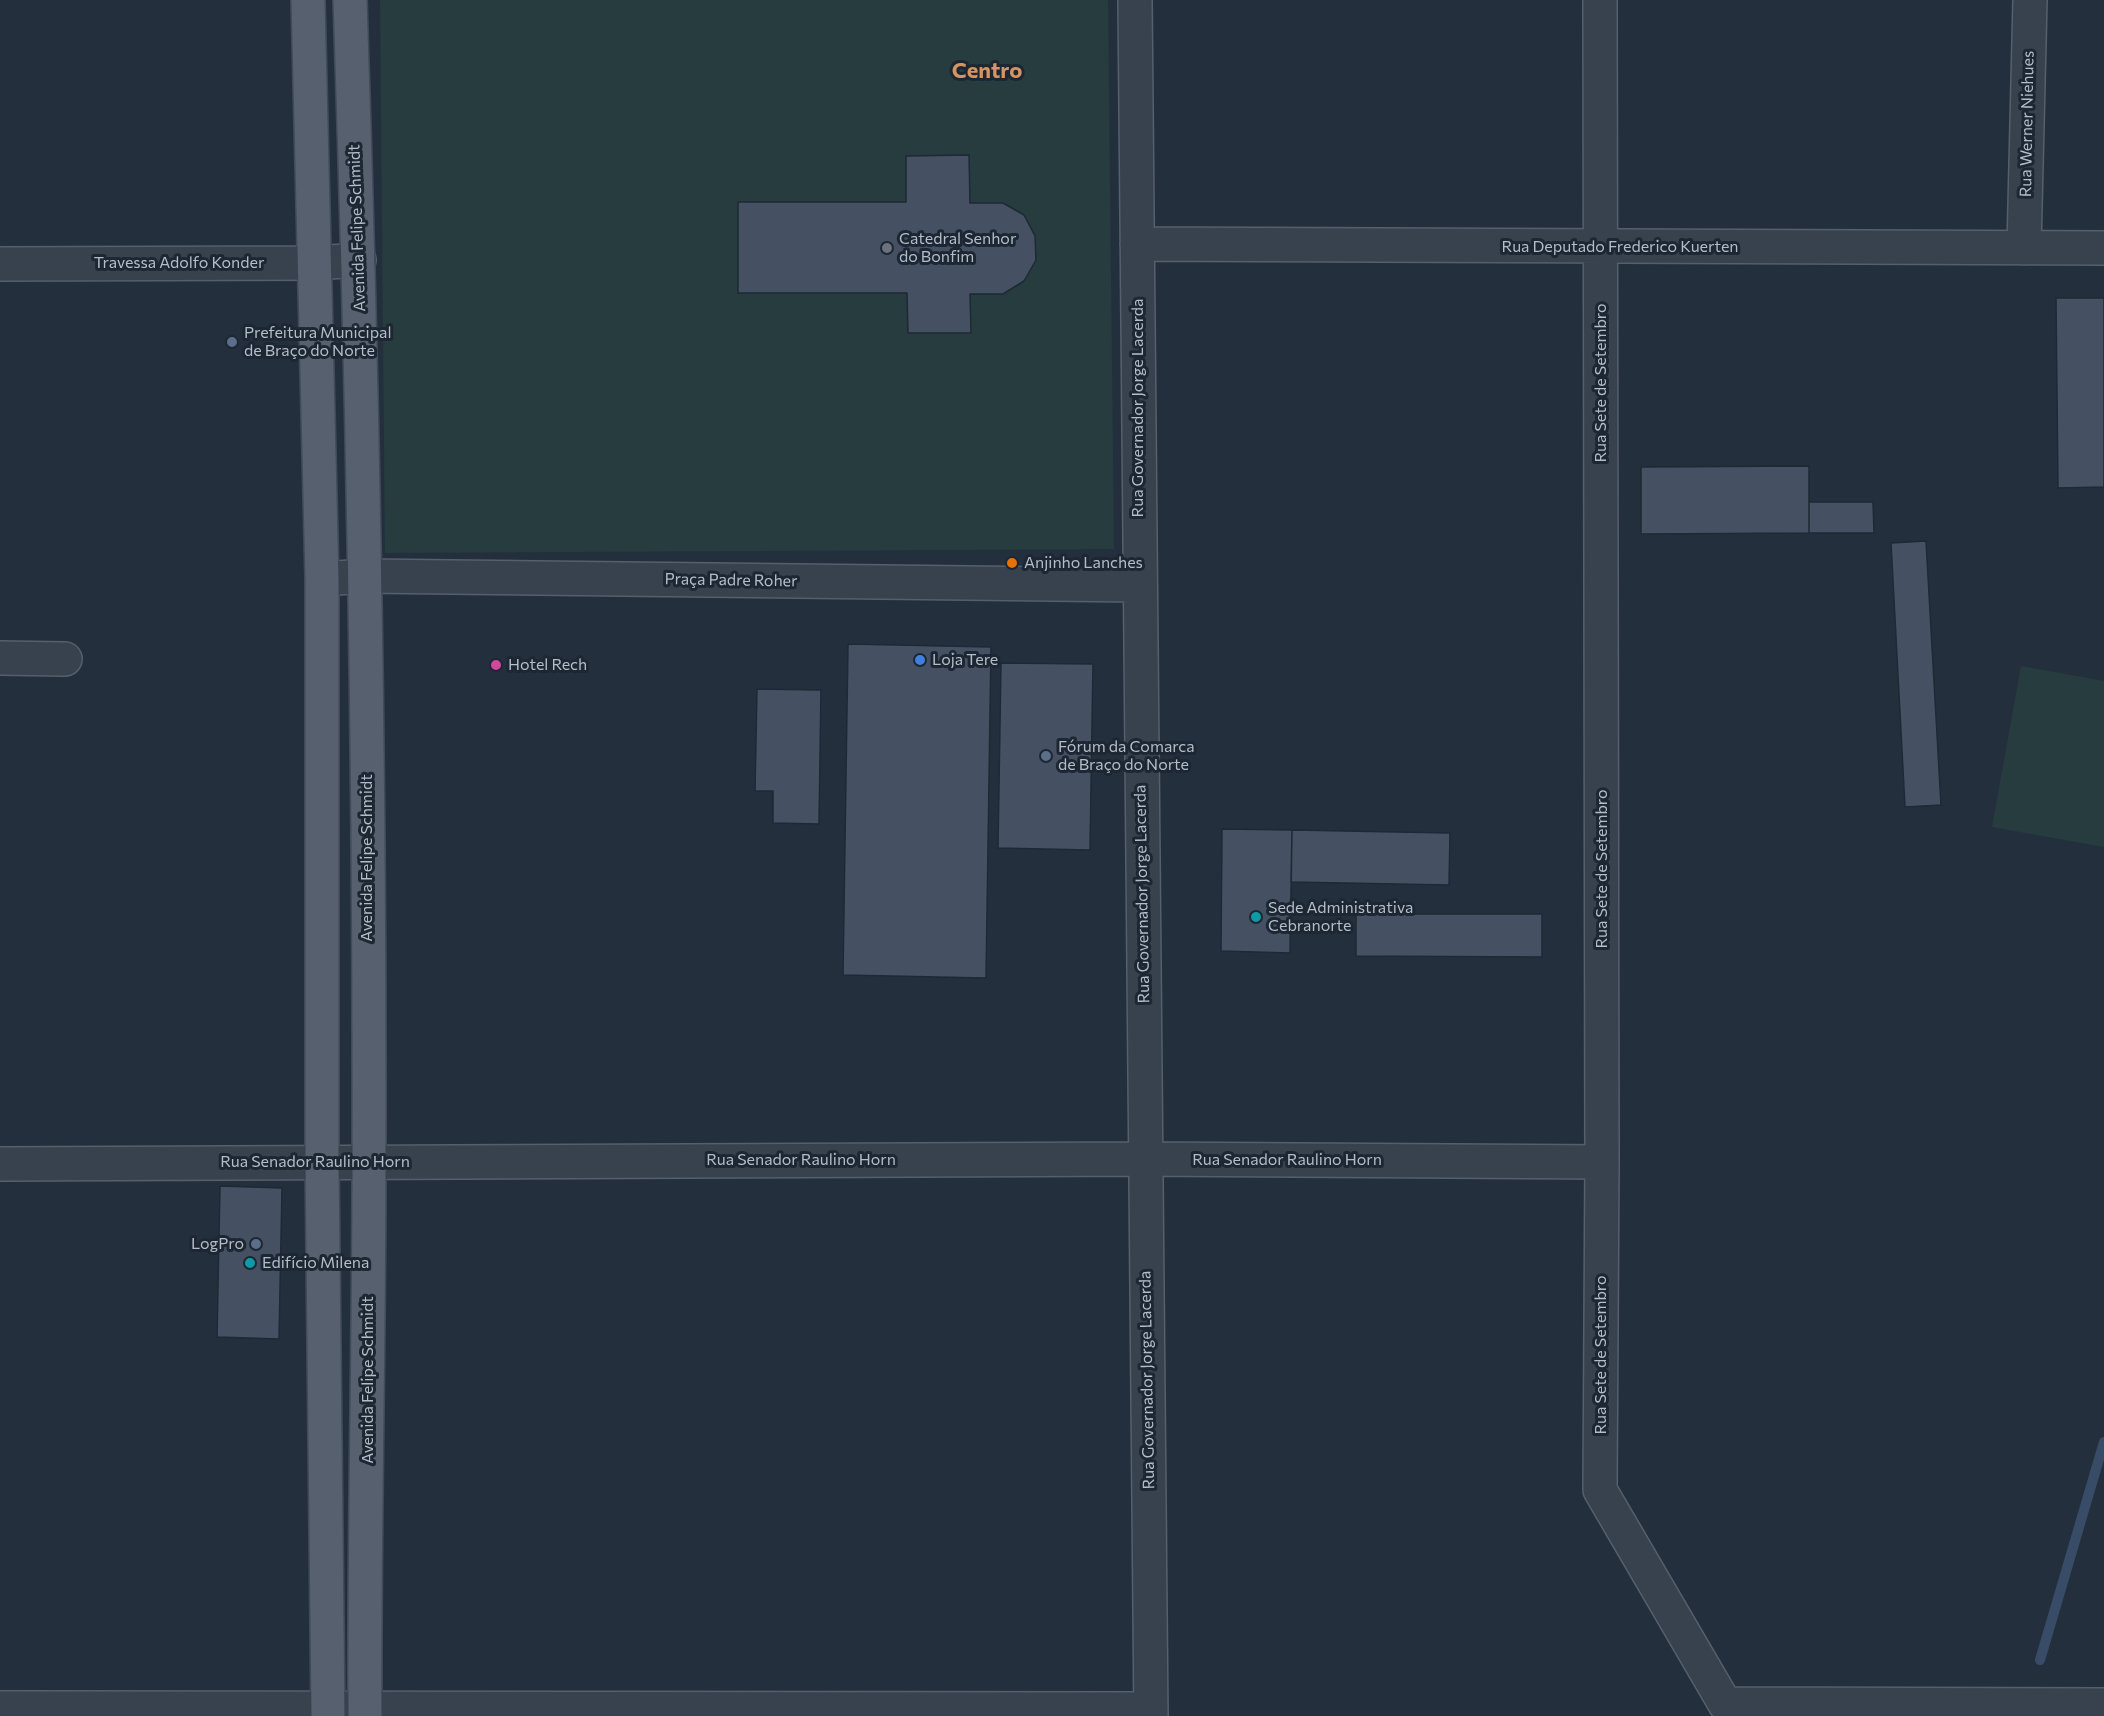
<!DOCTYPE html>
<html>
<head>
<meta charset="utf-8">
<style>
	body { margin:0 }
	canvas { display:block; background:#242f3e }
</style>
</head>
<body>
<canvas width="2104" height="1716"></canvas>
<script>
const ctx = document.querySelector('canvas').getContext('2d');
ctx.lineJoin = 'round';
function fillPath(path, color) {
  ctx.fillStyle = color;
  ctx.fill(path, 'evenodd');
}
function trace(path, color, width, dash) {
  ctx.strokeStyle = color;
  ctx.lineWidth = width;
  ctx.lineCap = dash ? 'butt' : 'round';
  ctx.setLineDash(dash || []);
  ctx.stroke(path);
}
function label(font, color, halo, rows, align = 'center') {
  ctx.font = font + ' Commissioner,sans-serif';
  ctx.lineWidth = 6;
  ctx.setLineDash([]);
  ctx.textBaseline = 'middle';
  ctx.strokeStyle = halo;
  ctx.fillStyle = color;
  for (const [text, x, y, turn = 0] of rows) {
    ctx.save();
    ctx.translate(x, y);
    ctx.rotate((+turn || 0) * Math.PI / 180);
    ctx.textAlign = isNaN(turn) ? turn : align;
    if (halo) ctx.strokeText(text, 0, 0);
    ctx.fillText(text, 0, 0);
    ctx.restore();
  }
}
fillPath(new Path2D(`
	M380,0H1108L1114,549L385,553Z
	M2021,666L2104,681V847L1992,827Z`), '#263c3f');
trace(new Path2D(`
	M2040,1660L2104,1442`), '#394c67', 10);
const building = new Path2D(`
	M969,155L970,203H1003L1024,215L1035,236L1036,260L1024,281L1003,294H970L971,333H908L907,293H738V202H906V156Z
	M2056,298H2104V487L2058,488Z
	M1809,466V533L1641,534V467Z
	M1809,502H1873L1874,533H1809Z
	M1926,541L1941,805L1905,807L1891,543Z
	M848,644L991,647L986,978L843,975Z
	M1001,663L1093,664L1090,850L998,848Z
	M757,689L821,690L819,824L773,823V791H755Z
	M1222,829L1292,830L1290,953L1221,951Z
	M1292,830L1450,833L1449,885L1291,882Z
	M1356,914H1542V957L1356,956Z
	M220,1186L282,1188L279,1339L217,1337Z`);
fillPath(building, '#455162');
trace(building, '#1f2835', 1.5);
const minor = new Path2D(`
	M1135,0L1151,1716
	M1600,0L1602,1162L1600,1490L1725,1704L1735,1716
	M1137,244L2104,248
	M2024,248L2030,0
	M0,264L315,263L359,260
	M322,579L366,576L1139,585
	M0,658L65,659
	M0,1164L1145,1159L1602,1162
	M1725,1704L2104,1705
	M0,1708L1151,1709`);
const major = new Path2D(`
	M308,0L322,579V1162L328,1716
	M350,0C363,388 370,776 369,1164C369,1348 364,1532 365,1716`);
trace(minor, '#565f6c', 36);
trace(major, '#414a57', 36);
trace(minor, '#38414e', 33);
trace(major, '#56606e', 33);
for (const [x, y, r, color] of [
	[887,248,6,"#6b7280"],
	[232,342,6,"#5c6f8a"],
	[1012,563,6,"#e8710a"],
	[920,660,6,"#3f7fe0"],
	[496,665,6,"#d1479c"],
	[1046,756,6,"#5c6f8a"],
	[1256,917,6,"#0f9aa8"],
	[256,1244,6,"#5c6f8a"],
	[250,1263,6,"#0f9aa8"]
]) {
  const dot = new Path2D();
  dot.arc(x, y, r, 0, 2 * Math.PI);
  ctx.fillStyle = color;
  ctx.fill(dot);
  trace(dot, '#1d2633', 2);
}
label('16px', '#b4bcc9', '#1d2633', [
	["Rua Werner Niehues",2027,124,-89],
	["Avenida Felipe Schmidt",357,228,-92],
	["Rua Deputado Frederico Kuerten",1620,247],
	["Travessa Adolfo Konder",179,263],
	["Rua Sete de Setembro",1601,383,-90],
	["Rua Governador Jorge Lacerda",1138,408,-90],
	["Praça Padre Roher",731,580,1],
	["Avenida Felipe Schmidt",367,858,-90],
	["Rua Sete de Setembro",1602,869,-90],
	["Rua Governador Jorge Lacerda",1142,894,-91],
	["Rua Senador Raulino Horn",801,1160],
	["Rua Senador Raulino Horn",1287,1160],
	["Rua Senador Raulino Horn",315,1162],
	["Rua Sete de Setembro",1601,1355,-90],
	["Avenida Felipe Schmidt",368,1380,-90],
	["Rua Governador Jorge Lacerda",1147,1380,-91]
]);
label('16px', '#b4bcc9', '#1d2633', [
	["Catedral Senhor",899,239],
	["do Bonfim",899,257],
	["Prefeitura Municipal",244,333],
	["de Braço do Norte",244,351],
	["Anjinho Lanches",1024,563],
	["Loja Tere",932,660],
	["Hotel Rech",508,665],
	["Fórum da Comarca",1058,747],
	["de Braço do Norte",1058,765],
	["Sede Administrativa",1268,908],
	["Cebranorte",1268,926],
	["LogPro",244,1244,"right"],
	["Edifício Milena",262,1263]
], 'left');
label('bold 22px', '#d59563', '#1d2633', [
	["Centro",987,71]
]);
</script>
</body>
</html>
